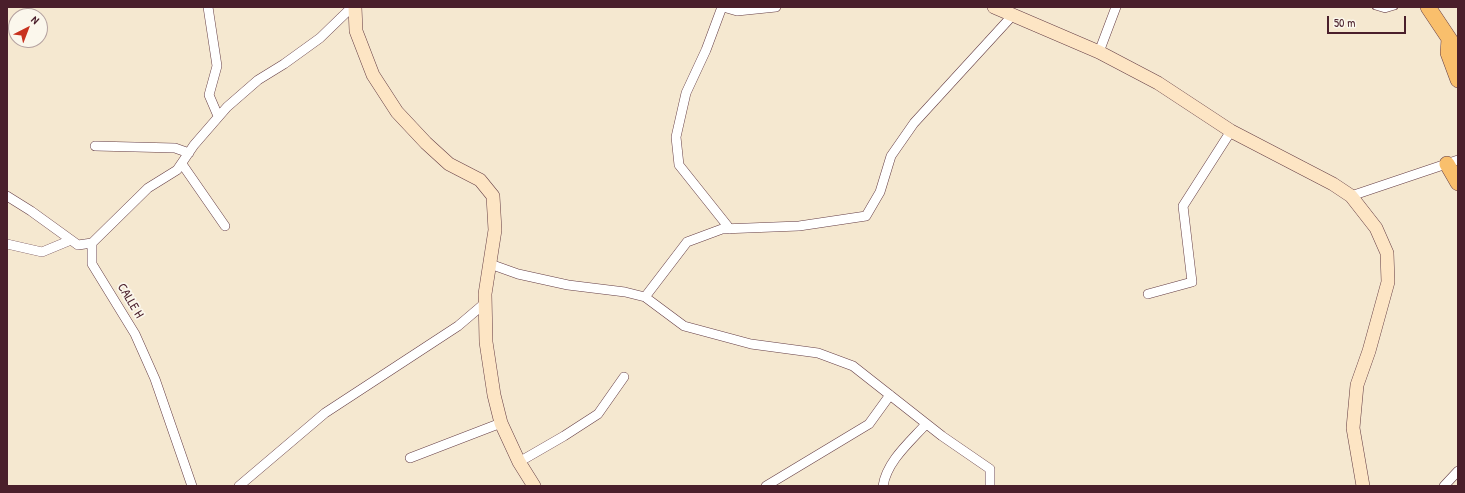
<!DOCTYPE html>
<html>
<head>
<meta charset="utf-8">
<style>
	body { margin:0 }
	#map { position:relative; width:1465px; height:493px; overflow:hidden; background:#f5e8d0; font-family:"Patrick Hand",sans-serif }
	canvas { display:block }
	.frame { position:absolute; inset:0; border:8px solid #4a1f2b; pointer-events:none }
	.north { position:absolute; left:8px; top:8px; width:40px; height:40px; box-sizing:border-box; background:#fbf7ec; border:1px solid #b4a19f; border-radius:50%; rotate:42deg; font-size:11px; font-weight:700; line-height:16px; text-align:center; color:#4a1f2b }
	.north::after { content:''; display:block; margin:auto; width:14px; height:18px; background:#c8321e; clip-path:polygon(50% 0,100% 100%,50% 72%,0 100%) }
	.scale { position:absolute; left:1327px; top:16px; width:79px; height:18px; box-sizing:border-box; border:2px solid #4a1f2b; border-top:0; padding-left:5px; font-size:12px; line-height:14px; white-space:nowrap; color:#4a1f2b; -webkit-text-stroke:3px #fbf7ec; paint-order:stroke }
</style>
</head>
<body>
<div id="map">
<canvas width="1465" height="493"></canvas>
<div class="frame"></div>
<div class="north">N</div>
<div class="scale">50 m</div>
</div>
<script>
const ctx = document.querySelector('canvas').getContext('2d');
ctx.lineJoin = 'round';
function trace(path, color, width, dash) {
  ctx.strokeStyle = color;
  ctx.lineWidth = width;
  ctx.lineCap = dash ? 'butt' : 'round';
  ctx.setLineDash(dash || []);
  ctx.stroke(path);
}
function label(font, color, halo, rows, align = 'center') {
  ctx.font = font + ' "Patrick Hand",sans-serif';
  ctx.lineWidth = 3.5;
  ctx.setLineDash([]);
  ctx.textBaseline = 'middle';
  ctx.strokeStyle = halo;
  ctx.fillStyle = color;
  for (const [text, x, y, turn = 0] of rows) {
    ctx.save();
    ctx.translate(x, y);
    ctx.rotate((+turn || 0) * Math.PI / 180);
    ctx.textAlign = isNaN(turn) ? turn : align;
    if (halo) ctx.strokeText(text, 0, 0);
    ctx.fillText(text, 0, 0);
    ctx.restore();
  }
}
const lane = new Path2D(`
	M1375,7L1385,10L1395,7`);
const street = new Path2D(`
	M208,7L217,66L209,95L218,116
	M722,7L706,50L686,93L676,137L679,165L730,229
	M723,7L737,11L776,7
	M1099,52L1116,7
	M95,146L175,148L189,153
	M182,164L225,226
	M7,196L31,211L78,245L92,243
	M1351,196L1458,160
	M7,244L42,252L71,240
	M490,264L518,274L568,285L625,292L645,297L684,326L751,344L818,353L853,366L942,436L990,469V486
	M1148,294L1192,282L1183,206L1231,131
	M645,297L687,242L722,229L799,226L866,216L880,192L891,156L914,123L1012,16
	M410,458L501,423
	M519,462L564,436L598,414L624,377
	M192,486L155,379L135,334L92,264V243L148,188L177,170L194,145L227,107L258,80L284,64L320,38L352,7
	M239,486L325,413L458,326L485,303
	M766,486L869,424L890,395
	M883,486C887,461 910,442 926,424
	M1444,486L1458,471`);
const secondary = new Path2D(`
	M355,7L356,31L373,75L397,112L426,143L449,164L480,180L493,196L495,230L485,294L486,342L494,395L501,423L519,462L534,486
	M994,7L1099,52L1158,83L1231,131L1333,184L1351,196L1376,228L1387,253L1388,282L1369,351L1357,385L1353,428L1363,486`);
const primary = new Path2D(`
	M1428,7L1458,52
	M1449,39L1448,53L1458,80
	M1447,164L1458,183`);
trace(lane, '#643d44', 6);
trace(street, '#643d44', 10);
trace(secondary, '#643d44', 14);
trace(primary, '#643d44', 16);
trace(lane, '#fff', 4.5);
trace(street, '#fff', 9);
trace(secondary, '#fde5c4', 13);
trace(primary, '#f9bf6c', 15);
label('13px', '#4a1f2b', '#fbf7ec', [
	["CALLE H",130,301,59]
]);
</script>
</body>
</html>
